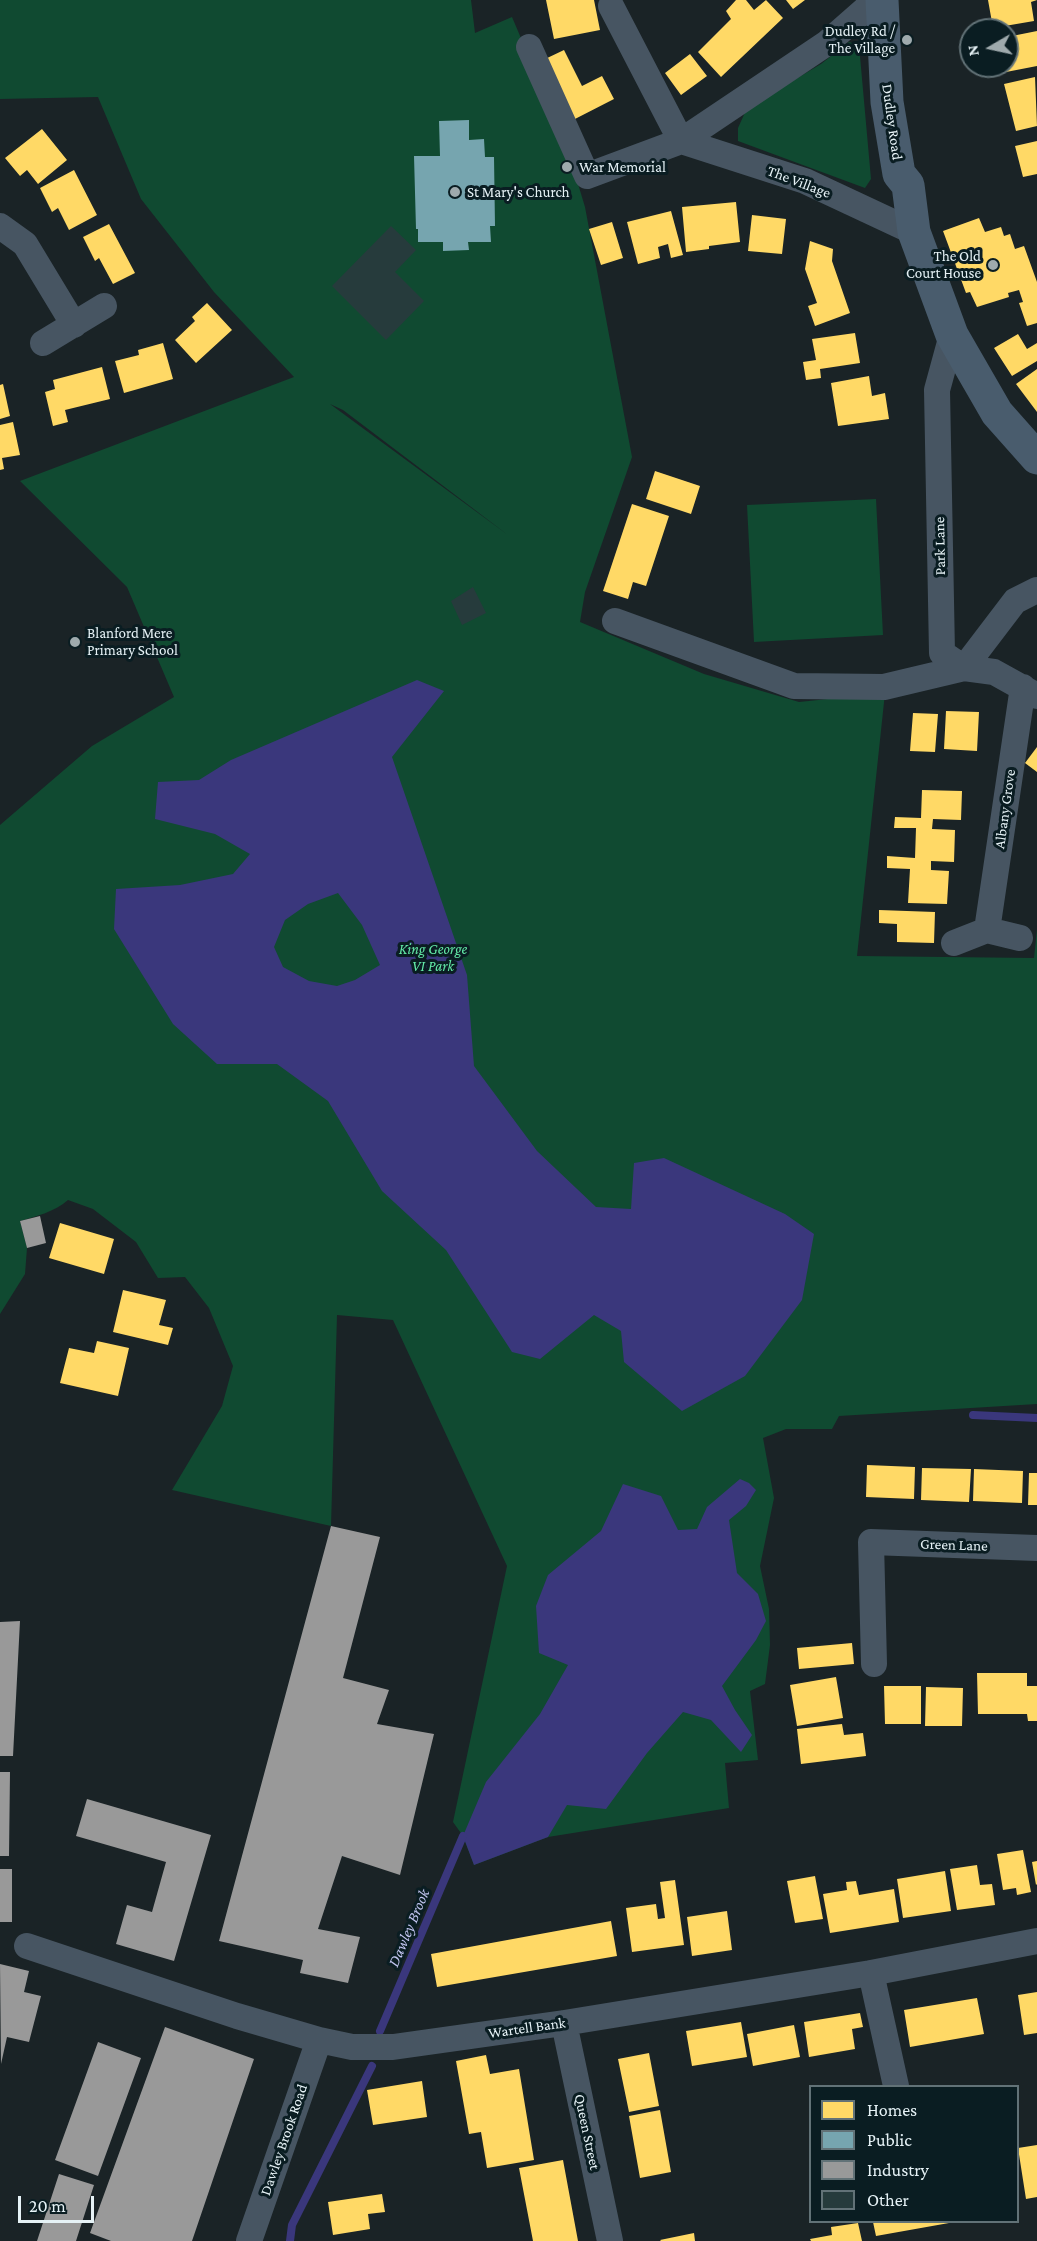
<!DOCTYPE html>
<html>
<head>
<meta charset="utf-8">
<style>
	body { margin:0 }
	#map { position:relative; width:1037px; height:2241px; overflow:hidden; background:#1a2326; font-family:"Crimson Pro",serif }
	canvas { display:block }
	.legend { position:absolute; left:809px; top:2085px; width:210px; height:138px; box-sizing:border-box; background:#0a1d22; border:2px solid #627277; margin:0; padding:8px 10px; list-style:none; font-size:18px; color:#e6f2f6 }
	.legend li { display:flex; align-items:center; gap:12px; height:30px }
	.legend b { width:30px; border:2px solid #627277 }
	.north { position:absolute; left:959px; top:18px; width:60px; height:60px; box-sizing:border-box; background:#0a1d22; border:2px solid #627277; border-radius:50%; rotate:261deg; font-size:16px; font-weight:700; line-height:24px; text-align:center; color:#e6f2f6 }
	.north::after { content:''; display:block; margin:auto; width:21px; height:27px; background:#9faaad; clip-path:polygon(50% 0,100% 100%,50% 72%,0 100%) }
	.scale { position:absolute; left:18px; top:2196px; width:76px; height:27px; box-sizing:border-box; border:3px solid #e6f2f6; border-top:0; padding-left:8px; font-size:18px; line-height:21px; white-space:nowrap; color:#e6f2f6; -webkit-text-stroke:4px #0a1d22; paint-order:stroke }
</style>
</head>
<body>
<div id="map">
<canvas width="1037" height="2241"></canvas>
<ul class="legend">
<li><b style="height:16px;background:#ffd966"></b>Homes</li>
<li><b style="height:16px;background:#76a5af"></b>Public</li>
<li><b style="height:16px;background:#999"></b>Industry</li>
<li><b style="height:16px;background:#263b3c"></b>Other</li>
</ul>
<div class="north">N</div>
<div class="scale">20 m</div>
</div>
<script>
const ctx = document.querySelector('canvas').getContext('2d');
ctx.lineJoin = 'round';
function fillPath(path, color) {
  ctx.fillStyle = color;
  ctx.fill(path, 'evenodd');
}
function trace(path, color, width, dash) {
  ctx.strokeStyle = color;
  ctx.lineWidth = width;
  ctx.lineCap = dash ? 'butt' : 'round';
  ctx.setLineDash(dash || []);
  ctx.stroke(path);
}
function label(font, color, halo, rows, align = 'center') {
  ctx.font = font + ' "Crimson Pro",serif';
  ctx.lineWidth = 6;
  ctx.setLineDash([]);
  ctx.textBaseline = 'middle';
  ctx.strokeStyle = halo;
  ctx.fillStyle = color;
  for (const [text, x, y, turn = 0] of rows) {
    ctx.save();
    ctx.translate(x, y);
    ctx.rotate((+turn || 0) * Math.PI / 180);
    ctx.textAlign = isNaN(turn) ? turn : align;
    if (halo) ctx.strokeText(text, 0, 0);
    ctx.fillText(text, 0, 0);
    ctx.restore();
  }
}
fillPath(new Path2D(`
	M0,0H471L475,33L512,17L566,144L585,207L632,457L585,592L580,622L704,674L799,702L885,693L857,956L1034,958L1037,929V1404L839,1416L832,1429H786L763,1438L774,1498L760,1566L769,1609L770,1645L765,1684L750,1691L758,1760L725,1763L729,1808L548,1837L474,1865L463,1836L453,1822L507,1566L393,1320L337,1315L331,1526L172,1490L222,1406L233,1366L209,1308L185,1277L158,1278L136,1242L93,1209L68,1200C54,1212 37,1216 20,1221L27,1248L25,1274L0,1314V825L92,746L174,697L127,587L20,481L294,377L214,292L141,199L98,97L0,99ZM330,404L343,410L508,535Z
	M849,42L859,45L871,179L865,188L738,141V128L747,108L821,64Z
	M876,499L883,635L754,642L747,505Z`), '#104a31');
fillPath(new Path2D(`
	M417,680L444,691L392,757L467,975L474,1066L537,1151L596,1207L631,1209L634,1163L664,1158L785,1214L814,1234L802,1300L745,1376L682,1411L624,1362L621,1331L594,1315L540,1359L512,1352L446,1250L382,1191L328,1101L277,1064H217L173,1024L114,929L116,889L180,885L233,874L250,854L215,834L155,819L158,782L199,780L231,760ZM338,893L362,925L380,965L355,980L337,986L309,981L283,967L274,947L285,920L308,904Z
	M740,1479L749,1483L756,1490L746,1506L729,1520L737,1573L758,1594L766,1621L756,1640L722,1686L735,1710L752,1735L741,1752L711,1720L683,1712L647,1753L606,1809L567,1805L548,1837L474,1865L463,1836L486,1782L540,1714L568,1665L539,1653L536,1606L548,1575L601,1531L623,1484L661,1496L678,1530L697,1529L707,1507Z`), '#3a377c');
fillPath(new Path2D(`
	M546,0H594L600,30L554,39Z
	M736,0H746L754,10L766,0L783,18L721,77L698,52L731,19L726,11Z
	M786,0H805L793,9Z
	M988,0H1037L1031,2L1034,21L993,28Z
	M1037,31V66L1001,73L999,66H1007V37Z
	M564,50L582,86L602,76L614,99L573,120L543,60Z
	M690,54L707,76L681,95L665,73Z
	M1035,77L1037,126L1016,131L1004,84Z
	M42,129L67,160L38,184L27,170L20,176L5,158Z
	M1037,141V174L1023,177L1015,146Z
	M74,170L97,215L69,230L58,208L52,212L40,188Z
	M736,202L740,242L709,246V249L686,252L682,207Z
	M671,211L683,255L671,258L668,244L658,247L660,258L638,264L627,222Z
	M752,215L786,219L782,254L748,251Z
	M979,218L985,232L1001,227L1004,236L1010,234L1015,249L1024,246L1037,282V323L1027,326L1019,303L1023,302L1019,290L1008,293L1009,297L977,307L970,292L966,293L943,231Z
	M612,222L623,258L601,265L589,229Z
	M109,224L135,273L113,284L99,258L95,261L83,237Z
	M810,241L833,249L832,261L850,313L815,326L808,306L817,303L805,269Z
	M207,303L232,330L196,363L175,340L195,321L192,317Z
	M855,333L860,363L820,369L821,378L806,380L803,362L816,360L812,339Z
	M1018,334L1027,349L1037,343V361L1012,376L994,348Z
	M163,343L173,379L124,393L115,361L139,355L138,350Z
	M102,367L110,399L65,410L68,422L53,426L45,392L55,389L53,380Z
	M1037,369V412L1016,384Z
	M869,376L872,396L885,393L889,419L838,426L831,383Z
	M3,384L10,416L0,419V385Z
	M13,422L20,455L2,458L4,469L0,470V425Z
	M655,471L700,486L691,514L646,499Z
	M632,504L669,516L646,586L633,582L628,599L603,591Z
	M946,711L979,712L977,751L944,749Z
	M913,713L938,714L935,752L910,751Z
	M1037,747V772L1025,763Z
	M922,790L962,791L961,820L933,819L932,829L955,830L954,862L931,861V870L949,871L947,904L908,903L910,869L887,868V856L915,858L916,828H894L895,817L921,818Z
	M879,910L935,912L934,943L897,942V924L879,923Z
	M60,1223L114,1239L104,1274L49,1258Z
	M123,1290L166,1300L159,1325L173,1328L168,1345L113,1332Z
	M97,1341L129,1348L118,1396L60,1383L69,1348L94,1353Z
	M867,1465L915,1467L914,1499L866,1497Z
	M922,1468L971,1469L969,1502L921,1500Z
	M974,1469L1023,1471L1022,1503L973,1501Z
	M1029,1473H1037V1505H1028Z
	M852,1643L854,1664L799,1669L797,1648Z
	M977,1673H1027V1686H1037V1721H1028L1027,1714H978Z
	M836,1677L843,1718L797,1726L790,1685Z
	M884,1686H921V1724H885Z
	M926,1687L963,1688L962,1726H925Z
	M842,1724L844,1735L863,1733L866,1756L801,1764L797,1729Z
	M1023,1850L1031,1892L1017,1895L1016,1888L1003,1890L997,1854Z
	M1037,1861V1884L1036,1885L1032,1862Z
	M977,1865L980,1885L992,1884L995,1905L957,1910L950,1869Z
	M945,1871L951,1911L903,1918L897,1879Z
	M815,1876L823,1919L795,1923L787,1881Z
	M675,1880L684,1945L632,1952L626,1908L656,1904L658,1919L665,1918L660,1882Z
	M856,1881L859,1895L894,1889L899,1922L830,1933L823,1894L847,1890L846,1882Z
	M727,1911L732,1950L692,1956L687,1917Z
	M611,1921L617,1956L437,1987L431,1954Z
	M1037,1992V2033L1024,2035L1018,1995Z
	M977,1998L984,2034L910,2047L904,2010Z
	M860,2013L863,2027L852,2029L855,2049L809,2057L804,2022Z
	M741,2022L747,2057L692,2066L686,2031Z
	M794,2025L800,2057L753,2066L747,2034Z
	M649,2053L659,2106L629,2112L618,2059Z
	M486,2055L490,2074L519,2069L534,2160L487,2168L481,2132L469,2134L456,2061Z
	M422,2081L427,2117L373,2125L367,2090Z
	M660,2110L671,2172L640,2178L629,2116Z
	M1037,2145V2197L1026,2199L1018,2148Z
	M563,2160L578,2241H533L519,2168Z
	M382,2194L385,2212L368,2214L370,2229L333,2235L328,2202Z
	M873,2222H949V2223L876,2236Z
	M858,2223L862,2241H811L810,2239L832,2235L831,2227Z
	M694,2233L695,2241H661L660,2240Z`), '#ffd966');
fillPath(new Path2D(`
	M469,120V140L484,139L485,157H494L495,226H490L491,242H468L469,250L443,251V242H418V229H416L414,156H440L439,121Z`), '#76a5af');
fillPath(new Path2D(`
	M40,1216L46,1243L27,1248L20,1221Z
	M331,1526L380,1537L343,1678L389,1690L377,1724L434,1734L400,1875L342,1856L318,1929L360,1937L348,1983L300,1973L303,1960L219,1941Z
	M20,1621L13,1756H0V1622Z
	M0,1772H10L9,1856H0Z
	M87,1799L211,1835L174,1961L116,1944L127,1905L152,1912L166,1862L76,1836Z
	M0,1869H12V1922H0Z
	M0,1964L29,1971L24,1992L41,1996L29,2042L7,2037L1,2064Z
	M165,2027L254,2059L192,2241H111L90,2233Z
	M98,2042L141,2058L98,2176L55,2160Z
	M59,2174L94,2185L76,2241H37Z`), '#999');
trace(new Path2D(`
	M973,1415L1037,1418
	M380,2031L463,1836
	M290,2241L292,2225L372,2066`), '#3a377c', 8);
fillPath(new Path2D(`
	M391,226L416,250L395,272L424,301L386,340L332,286Z
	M473,587L486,613L462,625L451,601Z`), '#263b3c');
trace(new Path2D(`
	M611,6L681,141L827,43L876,0
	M529,47L587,176L681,141L805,181L914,232
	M0,226L25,244L74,325
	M952,335L937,390L942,653L964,668L994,672L1037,696
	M43,343L104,306
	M615,621L794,686L884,687L964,668L1015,601L1037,590
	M987,930L1023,687
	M954,943L987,930L1020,938
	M874,1664L871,1542L1037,1548
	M27,1946L237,2016L319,2040L352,2047H393L564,2023L871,1973L1037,1941
	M871,1973L896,2086
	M564,2023L610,2241
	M249,2241L319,2040`), '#475562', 26);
trace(new Path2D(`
	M882,0L887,102L899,174L908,185L914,232L952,335L997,413L1037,458`), '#495c6d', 33);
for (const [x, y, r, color] of [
	[907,40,6,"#9faaad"],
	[567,167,6,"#9faaad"],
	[455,192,6,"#9faaad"],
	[993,265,6,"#9faaad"],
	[75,642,6,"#9faaad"]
]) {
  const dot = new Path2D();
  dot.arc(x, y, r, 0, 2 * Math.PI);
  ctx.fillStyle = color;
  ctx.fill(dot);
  trace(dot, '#0a1d22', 2);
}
label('15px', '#e6f2f6', '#0a1d22', [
	["Dudley Rd /",895,31,"right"],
	["The Village",895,48,"right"],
	["War Memorial",579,167],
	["St Mary's Church",467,192],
	["The Old",981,256,"right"],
	["Court House",981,273,"right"],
	["Blanford Mere",87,633],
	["Primary School",87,650]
], 'left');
label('15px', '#e6f2f6', '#0a1d22', [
	["Dudley Road",892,122,82],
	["The Village",799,182,21],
	["Park Lane",940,546,-91],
	["Albany Grove",1005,809,-82],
	["Green Lane",954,1545,2],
	["Wartell Bank",527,2028,-8],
	["Queen Street",587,2132,78],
	["Dawley Brook Road",284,2140,-71]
]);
label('italic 15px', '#63e9a7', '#0a1d22', [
	["King George",433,949],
	["VI Park",433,966]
]);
label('italic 16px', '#c1c4ef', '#0a1d22', [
	["Dawley Brook",409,1928,-67]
]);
</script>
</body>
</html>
